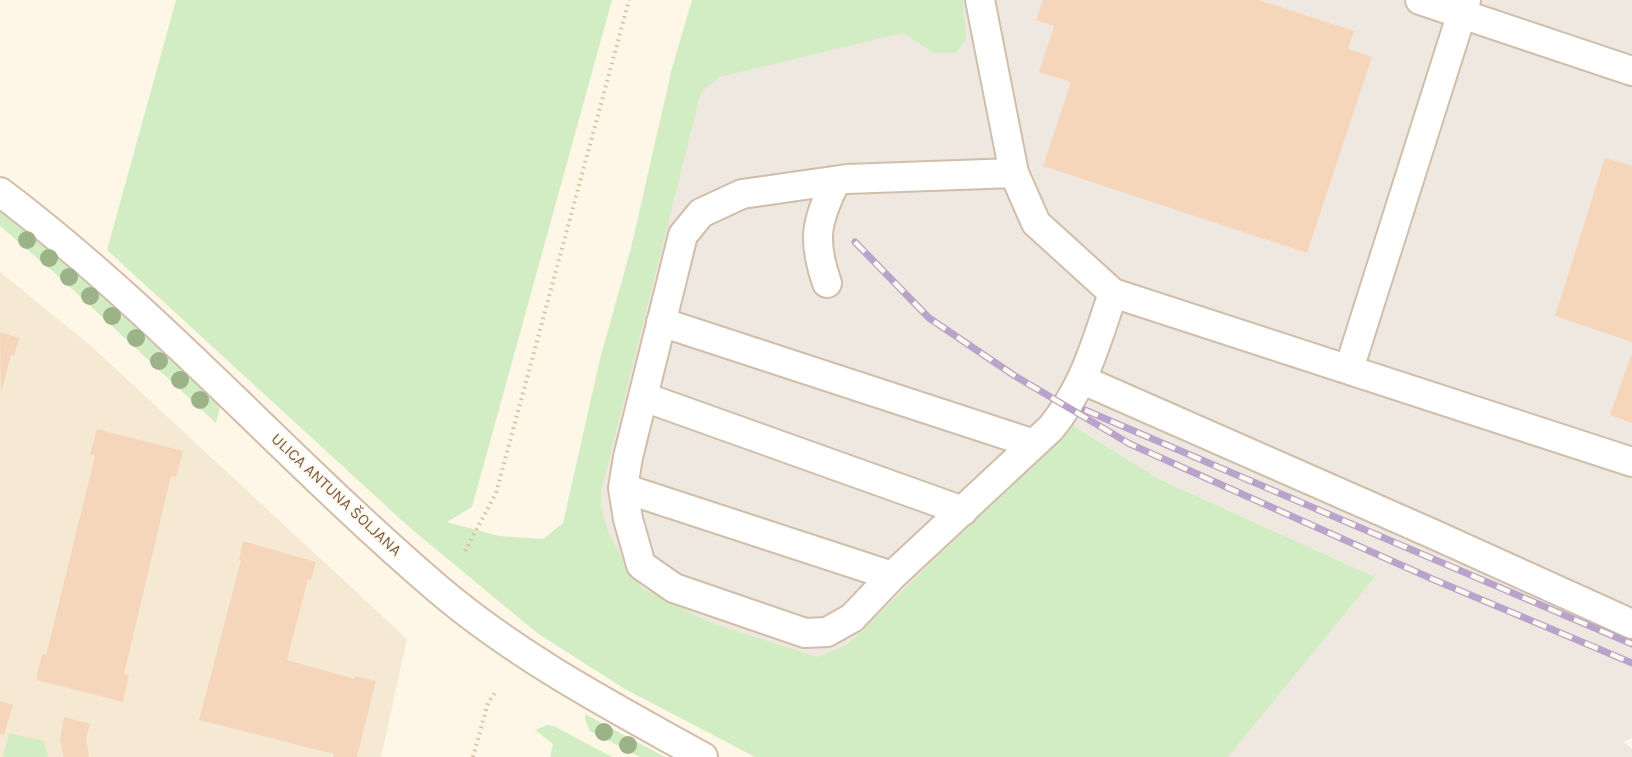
<!DOCTYPE html>
<html>
<head>
<meta charset="utf-8">
<style>
	body { margin:0 }
	canvas { display:block; background:#fef6e6 }
</style>
</head>
<body>
<canvas width="1632" height="757"></canvas>
<script>
const ctx = document.querySelector('canvas').getContext('2d');
ctx.lineJoin = 'round';
function fillPath(path, color) {
  ctx.fillStyle = color;
  ctx.fill(path, 'evenodd');
}
function trace(path, color, width, dash) {
  ctx.strokeStyle = color;
  ctx.lineWidth = width;
  ctx.lineCap = dash ? 'butt' : 'round';
  ctx.setLineDash(dash || []);
  ctx.stroke(path);
}
function label(font, color, halo, rows, align = 'center') {
  ctx.font = font + ' Karla,sans-serif';
  ctx.lineWidth = 4.5;
  ctx.setLineDash([]);
  ctx.textBaseline = 'middle';
  ctx.strokeStyle = halo;
  ctx.fillStyle = color;
  for (const [text, x, y, turn = 0] of rows) {
    ctx.save();
    ctx.translate(x, y);
    ctx.rotate((+turn || 0) * Math.PI / 180);
    ctx.textAlign = isNaN(turn) ? turn : align;
    if (halo) ctx.strokeText(text, 0, 0);
    ctx.fillText(text, 0, 0);
    ctx.restore();
  }
}
fillPath(new Path2D(`
	M0,272L91,346L407,639L381,757H0Z`), '#f6e9d4');
fillPath(new Path2D(`
	M951,0H1632V738L1624,742L1632,749V757H1228L1375,577L1159,479L1079,429L816,682L637,592L587,544L695,77Z`), '#eee8e0');
fillPath(new Path2D(`
	M176,0H612L472,507L447,522L499,536L543,539L563,523L600,359L631,248L672,68L692,0H963L966,40L955,53H934L903,33L719,77L701,92L601,492V506L608,532L624,562L642,588L709,622L817,657L847,645L1072,425L1159,479L1375,577L1228,757H755L625,689L537,633L409,527L107,250Z
	M0,211L68,264L216,402L220,407L216,423L58,276L0,226Z
	M585,714L665,757H640L590,731L585,720Z
	M547,725L554,726L612,757H550L553,744L535,730Z
	M9,733L44,741L48,757H3Z`), '#d2edc3');
fillPath(new Path2D(`
	M1043,0H1259L1354,31L1348,49L1372,57L1307,253L1043,166L1071,82L1039,72L1054,26L1036,20Z
	M1605,158L1632,166V342L1555,316Z
	M0,332L19,338L14,356L11,355L1,393Z
	M1632,353V423L1610,415Z
	M97,429L183,451L176,477L171,476L124,674L129,675L123,702L36,680L42,654L46,655L95,456L90,454Z
	M243,541L316,562L311,580L308,579L287,660L355,679V676L376,681L357,757H333L334,754L199,720L241,560H239Z
	M0,701L13,705L4,735L0,733Z
	M64,717L90,724L86,739L89,757H64L60,740Z`), '#f6d6bb');
const minor = new Path2D(`
	M980,0L1014,173L1036,223L1113,293L1632,462
	M1420,0L1632,71
	M1014,173L847,179L742,194L701,213L683,235L628,457L623,488L628,519L641,565L674,588L805,633L827,632L852,618L892,576L1051,428C1085,386 1096,343 1113,293
	M0,192C158,311 288,461 438,589C518,657 611,706 703,757
	M827,283C812,240 816,221 836,181
	M661,322L1034,444
	M1349,369L1466,0
	M1083,380L1433,534L1632,624
	M644,397L963,511
	M623,488L892,576`);
trace(minor, '#d1beaa', 32);
trace(new Path2D(`
	M465,551L496,493L629,0
	M473,757L488,703L496,691`), '#dbb99e', 4, [1.5, 4.5]);
trace(minor, '#fff', 28);
const rail = new Path2D(`
	M855,242L929,318L1015,376L1130,444L1430,578L1632,663
	M1085,410L1632,644`);
trace(rail, '#baa3ca', 7);
trace(rail, '#fff9ee', 4.5, [14]);
ctx.fillStyle = '#9cb288';
for (const [x, y] of [
	[27,240],
	[49,258],
	[69,277],
	[90,296],
	[112,316],
	[136,338],
	[159,361],
	[180,380],
	[200,400],
	[604,732],
	[628,745]
]) {
  ctx.beginPath();
  ctx.arc(x, y, 9, 0, 2 * Math.PI);
  ctx.fill();
}
label('16px', '#7a5d48', '#fff9ee', [
	["ULICA ANTUNA ŠOLJANA",336,495,43]
]);
</script>
</body>
</html>
